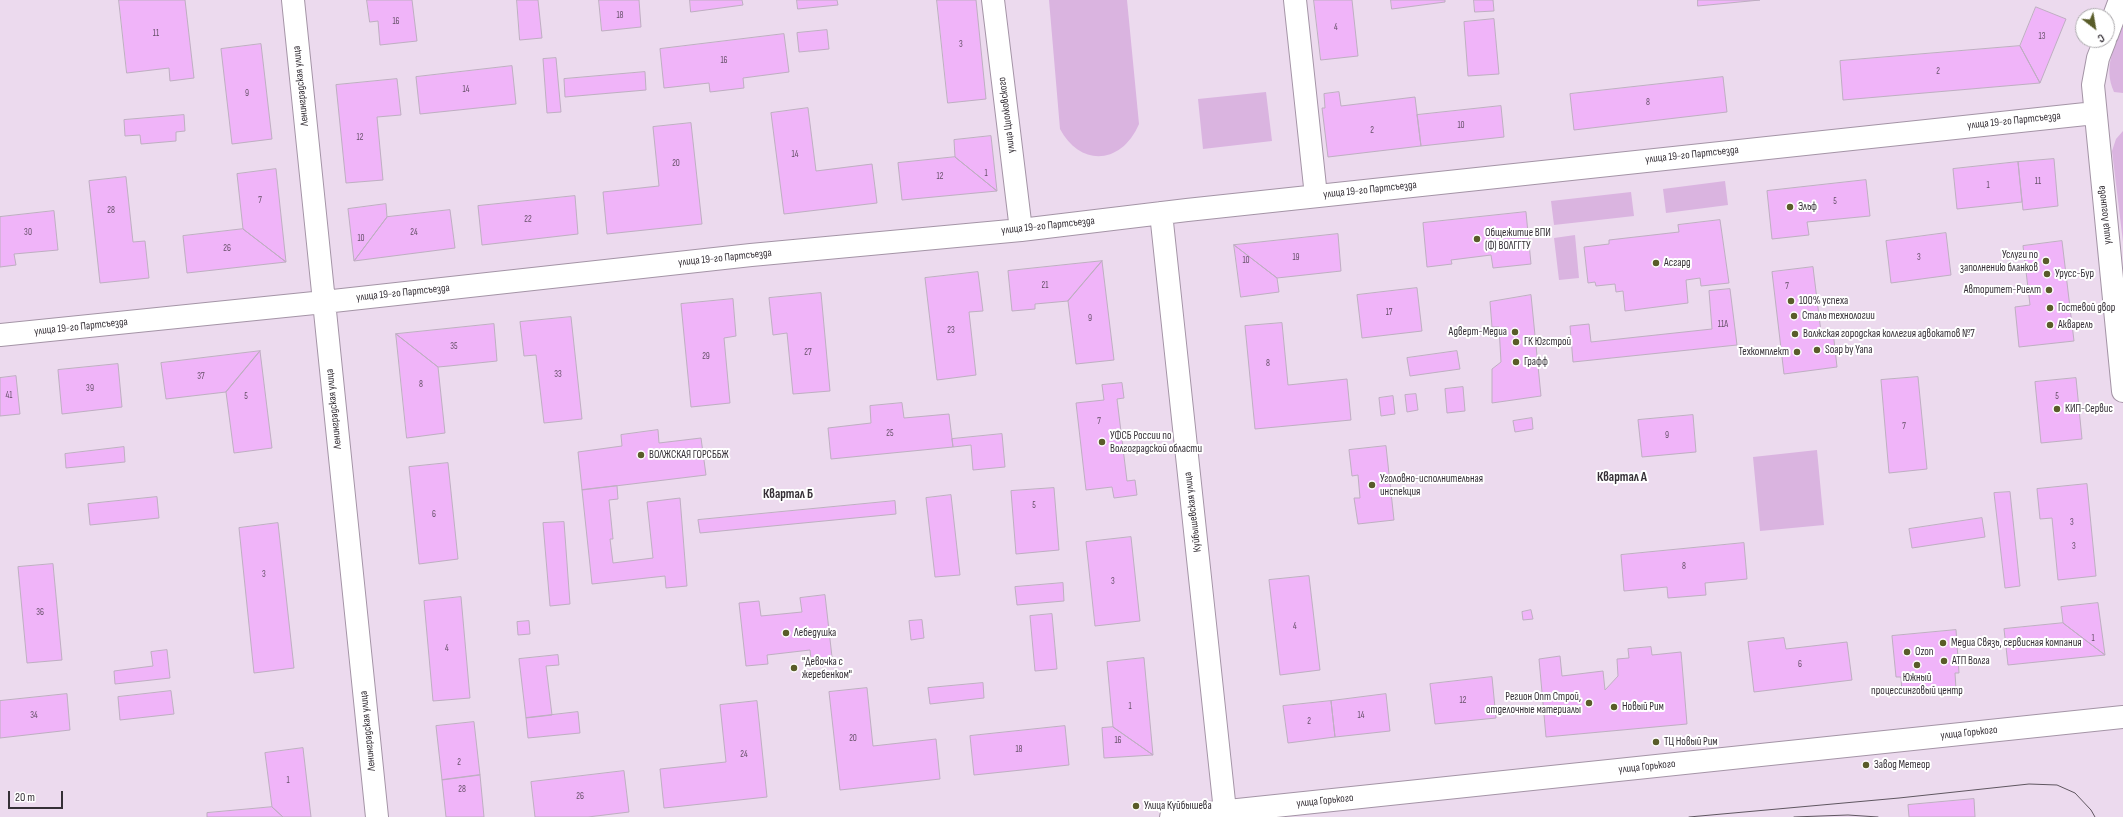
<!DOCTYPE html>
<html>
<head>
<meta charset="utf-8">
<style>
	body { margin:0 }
	#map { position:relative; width:2123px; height:817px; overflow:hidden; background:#ecdaee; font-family:"Sofia Sans Condensed",sans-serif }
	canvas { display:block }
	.north { position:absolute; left:2075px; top:8px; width:40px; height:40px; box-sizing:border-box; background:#fff; border:1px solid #aeacaf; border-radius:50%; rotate:149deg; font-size:11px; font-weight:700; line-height:16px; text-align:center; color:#352f36 }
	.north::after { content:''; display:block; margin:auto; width:14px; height:18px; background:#595c29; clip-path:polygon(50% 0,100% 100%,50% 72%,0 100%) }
	.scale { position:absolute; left:8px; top:791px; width:55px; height:18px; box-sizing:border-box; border:2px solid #352f36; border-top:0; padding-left:5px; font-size:12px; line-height:14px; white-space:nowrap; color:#352f36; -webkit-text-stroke:3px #fff; paint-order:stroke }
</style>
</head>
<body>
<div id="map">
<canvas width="2123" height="817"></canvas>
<div class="north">С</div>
<div class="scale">20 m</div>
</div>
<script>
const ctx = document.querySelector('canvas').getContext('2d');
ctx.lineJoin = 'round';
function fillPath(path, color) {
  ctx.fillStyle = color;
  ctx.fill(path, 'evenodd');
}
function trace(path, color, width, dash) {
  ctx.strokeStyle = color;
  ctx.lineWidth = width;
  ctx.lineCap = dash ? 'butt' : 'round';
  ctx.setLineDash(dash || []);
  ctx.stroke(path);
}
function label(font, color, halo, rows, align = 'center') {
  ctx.font = font + ' "Sofia Sans Condensed",sans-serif';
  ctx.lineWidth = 4;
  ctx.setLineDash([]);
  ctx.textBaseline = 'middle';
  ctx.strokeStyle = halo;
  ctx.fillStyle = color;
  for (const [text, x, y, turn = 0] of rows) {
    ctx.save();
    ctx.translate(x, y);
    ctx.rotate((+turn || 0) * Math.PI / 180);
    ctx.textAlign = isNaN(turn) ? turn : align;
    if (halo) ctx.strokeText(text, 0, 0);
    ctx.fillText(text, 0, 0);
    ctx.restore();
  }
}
fillPath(new Path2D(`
	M1049,0H1127L1139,124C1122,164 1081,168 1060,129Z
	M2123,26V93L2114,92C2103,66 2114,50 2123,26Z
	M1266,92L1272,141L1203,149L1198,99Z
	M2123,131V242L2112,151L2116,139Z
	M1725,181L1728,205L1666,213L1663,189Z
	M1631,192L1634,216L1554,225L1551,201Z
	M1575,235L1579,278L1559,280L1554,238Z
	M1817,450L1824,525L1760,531L1753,457Z`), '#dab4e0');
const building = new Path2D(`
	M119,0H185L194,78L170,81L169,68L127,73Z
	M367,0H412L417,41L380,45L378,21L370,22Z
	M517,0H538L542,38L520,40Z
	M599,0H639L641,27L602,31Z
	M690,0H742L743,5L691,12Z
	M797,0H837L838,5L798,9Z
	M937,0H976L986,99L948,103Z
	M1314,0H1352L1358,56L1321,60Z
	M1391,0H1445V2L1392,9Z
	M1474,0H1493L1494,11L1475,12Z
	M1698,0H1760L1698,6Z
	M2036,7L2066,19L2040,83L2020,46Z
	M1494,19L1499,74L1468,76L1464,22Z
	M827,30L829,49L799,52L797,33Z
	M784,34L789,72L743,78L744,88L710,92L709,83L664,88L660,49Z
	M261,44L272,139L232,144L221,49Z
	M2020,46L2040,83L1843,100L1840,61Z
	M556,58L561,112L547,113L543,59Z
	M512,66L516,104L420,114L416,77Z
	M645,72L646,90L565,97L564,79Z
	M1723,77L1727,112L1574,130L1570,94Z
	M397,79L401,115L377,117L383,180L346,183L336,85Z
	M1339,92L1341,106L1415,97L1421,146L1328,157L1322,108H1325L1324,94Z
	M1501,106L1504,137L1421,146L1417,115Z
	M808,108L816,171L872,164L877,203L784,214L771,113Z
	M184,115L185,131L176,132V141L141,144L140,135L125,136L124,120Z
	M691,123L702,224L607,234L603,192L659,186L653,127Z
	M991,136L997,191L955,157L954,140Z
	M955,157L997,191L902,200L898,163Z
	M2054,159L2058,206L2023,210L2018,162Z
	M2018,162L2022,202L1957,209L1953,169Z
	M276,169L286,262L243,229L237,174Z
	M126,177L133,242L145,241L149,278L100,283L89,181Z
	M1866,180L1870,216L1807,222L1809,235L1772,239L1767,191Z
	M575,196L578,234L482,245L478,206Z
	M386,204L387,217L354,261L348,209Z
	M450,210L455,248L354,261L387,217Z
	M54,211L58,250L14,254L16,265L0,267V217Z
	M1526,212L1531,264L1493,268L1491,255L1451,260L1452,264L1427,267L1423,223Z
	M1720,220L1729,283L1701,286L1700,278L1686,280L1688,303L1625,311L1623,291L1616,292L1615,284L1596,286L1595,282L1588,283L1584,247L1609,244V240L1679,232L1678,225Z
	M243,229L286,262L187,273L183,236Z
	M1946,233L1951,275L1891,283L1886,241Z
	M1338,234L1341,271L1277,278L1234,245Z
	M2062,241L2074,341L2019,347L2015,307L2030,305L2023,246Z
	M1234,245L1277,278L1279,292L1241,297Z
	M1102,261L1068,301L1035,304V309L1012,311L1008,271Z
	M1102,261L1114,360L1076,364L1068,301Z
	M1813,267L1821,332L1833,331L1837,367L1784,374L1772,272Z
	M978,272L983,311L969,312L976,375L937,380L925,278Z
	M1417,288L1422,331L1362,338L1357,295Z
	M1730,289L1737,345L1573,362L1570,326L1589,324L1591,342L1712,329L1709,291Z
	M821,293L830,391L793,394L787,333L773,335L769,298Z
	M1531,295L1541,396L1492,403V369L1501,362L1499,327H1492L1490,302Z
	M733,299L736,336L724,338L730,403L691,407L681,304Z
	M571,317L582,419L544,423L536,355L524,356L520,322Z
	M1282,323L1288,385L1347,379L1351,420L1255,429L1245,326Z
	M494,324L497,361L449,366L438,367L396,334Z
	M396,334L438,367L445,433L407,438Z
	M260,351L226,392L166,399L161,363Z
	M260,351L272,448L234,453L226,392Z
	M1457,351L1460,369L1410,376L1407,358Z
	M118,364L122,407L62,414L58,370Z
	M16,376L20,414L0,416V378Z
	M1918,377L1927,469L1889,473L1881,380Z
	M2076,378L2082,439L2041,443L2035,382Z
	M1122,383L1124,398L1117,399L1127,481L1135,480L1137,495L1114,498L1112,487L1086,490L1076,403L1104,400L1102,385Z
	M1463,387L1465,411L1447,413L1445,389Z
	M1416,394L1418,410L1407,412L1405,395Z
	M1393,396L1395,414L1381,416L1379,398Z
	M902,403L904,418L949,414L953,447L831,459L828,428L871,423L870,406Z
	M1693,415L1696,452L1642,457L1638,420Z
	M1532,418L1533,429L1515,432L1513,421Z
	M658,430L659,443L701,438L706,475L582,490L578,452L622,446L621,435Z
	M1002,434L1005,467L973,470L971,445L953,447L952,439Z
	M1386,446L1394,520L1358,524L1354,498H1360L1358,475L1352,476L1349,450Z
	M124,447L125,462L66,468L65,454Z
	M448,463L458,559L419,564L409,467Z
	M2087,484L2096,576L2058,580L2052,518L2040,519L2037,489Z
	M617,486L618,499L609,500L613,539H610L613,563L653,558L647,502L680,498L687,586L666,588L665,576L592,584L582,490Z
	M1054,488L1059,550L1016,554L1011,491Z
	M2010,492L2020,586L2005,588L1994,493Z
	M951,495L960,575L935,577L926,498Z
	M157,497L159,518L90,525L88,504Z
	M895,501L896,514L700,533L698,520Z
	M1982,518L1985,537L1912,548L1909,529Z
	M564,522L570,604L550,606L543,523Z
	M278,523L294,668L254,673L239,528Z
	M1131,537L1140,621L1095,626L1086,542Z
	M1744,543L1747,579L1705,583L1706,595L1668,598L1667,587L1624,591L1621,555Z
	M53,564L62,660L27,663L18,567Z
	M1309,576L1320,670L1280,675L1269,580Z
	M1063,583L1064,601L1017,605L1015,587Z
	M825,595L832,657L811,659L810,650L767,655L768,664L746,666L739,603L759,601L761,616L802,612L800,598Z
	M461,597L470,698L433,701L424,601Z
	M2098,603L2105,655L2063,623L2062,614L2061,607Z
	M1531,610L1533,619L1523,620L1522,612Z
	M1052,614L1057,669L1035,671L1030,616Z
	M922,620L924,638L911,640L909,621Z
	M529,621L530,634L518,635L517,622Z
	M2063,623L2105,655L2008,665L2004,629Z
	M1956,630L1959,673H1955L1956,689L1902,694L1901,677H1896L1892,636Z
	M1784,638L1786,649L1847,642L1852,680L1754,692L1748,642Z
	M1651,647L1652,655L1681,652L1687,724L1546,737L1539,659L1560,656L1562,676L1603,671L1605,690L1618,676L1617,659L1629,658L1628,649Z
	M167,650L170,678L115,684L114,671L153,666L151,652Z
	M558,655L559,665L546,666L552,715L526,718L519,659Z
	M1144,658L1153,755L1113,727L1107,662Z
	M1492,677L1496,718L1435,724L1430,684Z
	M983,683L984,698L930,704L928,688Z
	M867,688L873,746L936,739L940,779L840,790L829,692Z
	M171,691L174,714L120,720L118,697Z
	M67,694L70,730L0,738V701Z
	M1386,694L1390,731L1335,737L1331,701Z
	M757,701L767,797L664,808L660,769L726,762L720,705Z
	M1331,701L1335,737L1288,743L1283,706Z
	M578,712L580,733L528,738L526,718Z
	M474,722L480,775L442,780L436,726Z
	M1065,726L1069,765L974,775L970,736Z
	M1113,727L1153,755L1104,758L1102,728Z
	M303,748L311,817H283L272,807L265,753Z
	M624,771L629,812L588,817H535L531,782Z
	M480,775L484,817H446L442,780Z
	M1974,799L1975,817H1909L1908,805Z
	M272,807L283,817H207V813Z`);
fillPath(building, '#f0b4f9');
trace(building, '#beaec1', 1);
const minor = new Path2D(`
	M293,0L377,817
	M993,0L1021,230
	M1295,0L1316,196
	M2107,35L2120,0
	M2105,40L2098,58L2093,85L2123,391
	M1161,213L1225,811
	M0,335L324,302L751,255L1021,230L1187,210L2095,113
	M1171,817L2123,717`);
trace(minor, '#a494a6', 24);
trace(minor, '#fff', 22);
trace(new Path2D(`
	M1689,817L1899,798L2029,784L2057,785L2075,793L2091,810L2095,817
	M1794,817L1848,815L1878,817`), '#5f5660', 1);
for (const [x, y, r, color] of [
	[1790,207,4,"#595c29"],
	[1477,239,4,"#595c29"],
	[2046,261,4,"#595c29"],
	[1656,263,4,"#595c29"],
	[2047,274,4,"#595c29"],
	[2049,290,4,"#595c29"],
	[1791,301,4,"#595c29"],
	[2050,308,4,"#595c29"],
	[1794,316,4,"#595c29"],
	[2050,325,4,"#595c29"],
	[1515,332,4,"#595c29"],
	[1795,334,4,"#595c29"],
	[1516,342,4,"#595c29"],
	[1817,350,4,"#595c29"],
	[1797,352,4,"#595c29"],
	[1516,362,4,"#595c29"],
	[2057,409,4,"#595c29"],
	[1102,442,4,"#595c29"],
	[641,455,4,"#595c29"],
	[1372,485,4,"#595c29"],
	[786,633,4,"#595c29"],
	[1943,643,4,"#595c29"],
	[1907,652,4,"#595c29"],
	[1944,661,4,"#595c29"],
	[1917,665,4,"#595c29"],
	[794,668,4,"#595c29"],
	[1589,703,4,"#595c29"],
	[1614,707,4,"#595c29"],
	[1656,742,4,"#595c29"],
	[1866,765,4,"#595c29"],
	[1136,806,4,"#595c29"]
]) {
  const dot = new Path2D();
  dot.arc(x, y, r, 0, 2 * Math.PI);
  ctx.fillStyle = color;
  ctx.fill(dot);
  trace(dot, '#fff', 1.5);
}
label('9px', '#645067', null, [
	["18",620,16],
	["16",396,22],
	["4",1336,28],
	["11",156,34],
	["13",2042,37],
	["3",961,45],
	["16",724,61],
	["2",1938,72],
	["14",466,90],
	["9",247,94],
	["8",1648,103],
	["10",1461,126],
	["2",1372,131],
	["12",360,138],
	["14",795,155],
	["20",676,164],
	["1",986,174],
	["12",940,177],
	["11",2038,182],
	["1",1988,186],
	["7",260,201],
	["5",1835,202],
	["28",111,211],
	["22",528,220],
	["30",28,233],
	["24",414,233],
	["10",361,239],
	["26",227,249],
	["19",1296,258],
	["3",1919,258],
	["10",1246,261],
	["21",1045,286],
	["7",1787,287],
	["17",1389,313],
	["9",1090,319],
	["11А",1723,325],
	["23",951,331],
	["35",454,347],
	["27",808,353],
	["29",706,357],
	["8",1268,364],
	["33",558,375],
	["37",201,377],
	["8",421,385],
	["39",90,389],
	["41",9,396],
	["5",246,397],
	["5",2057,397],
	["7",1099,422],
	["7",1904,427],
	["25",890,434],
	["9",1667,436],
	["5",1034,506],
	["6",434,515],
	["3",2072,523],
	["3",2074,547],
	["8",1684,567],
	["3",264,575],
	["3",1113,582],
	["36",40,613],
	["4",1295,627],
	["1",2093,639],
	["4",447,649],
	["6",1800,665],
	["12",1463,701],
	["1",1130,707],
	["34",34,716],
	["14",1361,716],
	["2",1309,722],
	["20",853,739],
	["16",1118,741],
	["18",1019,750],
	["24",744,755],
	["2",459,763],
	["1",288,781],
	["28",462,790],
	["26",580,797]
]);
label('11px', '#352f36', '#fff', [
	["Ленинградская улица",301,86,-96],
	["улица Циолковского",1007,115,-97],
	["улица 19-го Партсъезда",2014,121,-6],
	["улица 19-го Партсъезда",1692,155,-6],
	["улица 19-го Партсъезда",1370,190,-6],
	["улица Логинова",2105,215,-96],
	["улица 19-го Партсъезда",1048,226,-6],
	["улица 19-го Партсъезда",725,258,-6],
	["улица 19-го Партсъезда",403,293,-6],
	["улица 19-го Партсъезда",81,327,-6],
	["Ленинградская улица",334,409,-96],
	["Куйбышевская улица",1193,512,-97],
	["Ленинградская улица",368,731,-96],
	["улица Горького",1969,733,-6],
	["улица Горького",1647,767,-6],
	["улица Горького",1325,801,-6]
]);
label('11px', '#352f36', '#fff', [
	["Эльф",1798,207],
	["Общежитие ВПИ",1485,233],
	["(Ф) ВОЛГГТУ",1485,246],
	["Услуги по",2038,255,"right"],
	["заполнению бланков",2038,268,"right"],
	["Асгард",1664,263],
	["Урусс-Бур",2055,274],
	["Авторитет-Риелт",2041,290,"right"],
	["100% успеха",1799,301],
	["Гостевой двор",2058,308],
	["Сталь технологии",1802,316],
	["Акварель",2058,325],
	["Адверт-Медиа",1507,332,"right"],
	["Волжская городская коллегия адвокатов №7",1803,334],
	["ГК Югстрой",1524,342],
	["Soap by Yana",1825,350],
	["Техкомплект",1789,352,"right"],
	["Графф",1524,362],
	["КИП-Сервис",2065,409],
	["УФСБ России по",1110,436],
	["Волгоградской области",1110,449],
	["ВОЛЖСКАЯ ГОРСББЖ",649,455],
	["Уголовно-исполнительная",1380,479],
	["инспекция",1380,492],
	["Лебедушка",794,633],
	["Медиа Связь, сервисная компания",1951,643],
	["Ozon",1915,652],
	["АТП Волга",1952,661],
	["\"Девочка с",802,662],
	["жеребенком\"",802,675],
	["Южный",1917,678,"center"],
	["процессинговый центр",1917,691,"center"],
	["Регион Опт Строй,",1581,697,"right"],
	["отделочные материалы",1581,710,"right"],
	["Новый Рим",1622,707],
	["ТЦ Новый Рим",1664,742],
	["Завод Метеор",1874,765],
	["Улица Куйбышева",1144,806]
], 'left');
label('bold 13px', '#352f36', '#fff', [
	["Квартал А",1622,478],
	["Квартал Б",788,495]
]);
</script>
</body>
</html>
